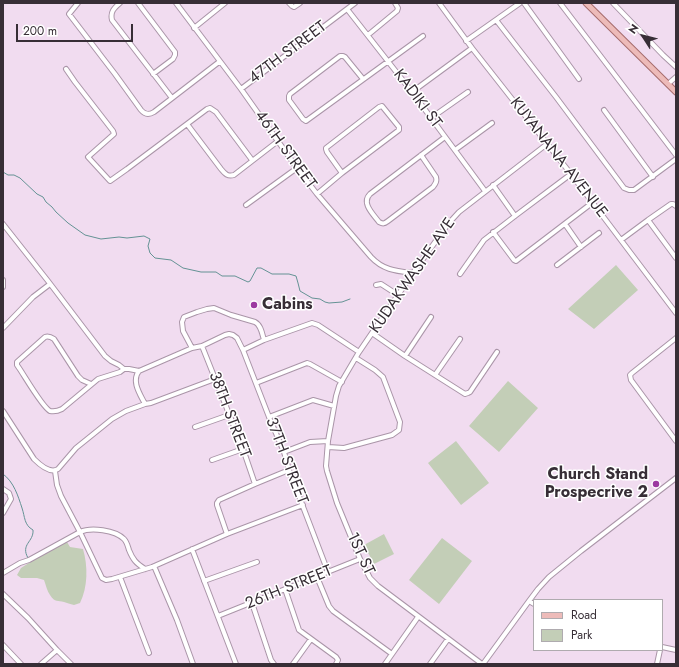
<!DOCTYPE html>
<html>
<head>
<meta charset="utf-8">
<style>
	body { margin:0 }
	#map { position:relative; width:679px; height:667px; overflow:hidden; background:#f1dcf0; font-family:Jost,sans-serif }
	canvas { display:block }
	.frame { position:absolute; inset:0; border:4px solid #372e36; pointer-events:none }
	.legend { position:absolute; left:533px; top:599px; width:130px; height:52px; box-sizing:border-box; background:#fff; border:1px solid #afabaf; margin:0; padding:5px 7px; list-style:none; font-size:12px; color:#372e36 }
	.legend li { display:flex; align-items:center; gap:8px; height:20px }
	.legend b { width:20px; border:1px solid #afabaf }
	.north { position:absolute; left:623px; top:16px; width:40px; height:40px; -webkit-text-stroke:3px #fff; paint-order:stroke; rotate:306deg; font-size:11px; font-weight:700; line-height:16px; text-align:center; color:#372e36 }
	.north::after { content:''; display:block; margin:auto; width:14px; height:18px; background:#372e36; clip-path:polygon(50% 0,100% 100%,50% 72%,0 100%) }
	.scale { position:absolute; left:16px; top:24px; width:117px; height:18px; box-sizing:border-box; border:2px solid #372e36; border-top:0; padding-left:5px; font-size:12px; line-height:14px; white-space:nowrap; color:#372e36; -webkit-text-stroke:3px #fff; paint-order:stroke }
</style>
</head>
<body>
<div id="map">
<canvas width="679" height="667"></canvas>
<div class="frame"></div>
<ul class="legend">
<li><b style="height:5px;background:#edbbb9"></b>Road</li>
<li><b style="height:11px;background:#c3ceb7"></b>Park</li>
</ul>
<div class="north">N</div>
<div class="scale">200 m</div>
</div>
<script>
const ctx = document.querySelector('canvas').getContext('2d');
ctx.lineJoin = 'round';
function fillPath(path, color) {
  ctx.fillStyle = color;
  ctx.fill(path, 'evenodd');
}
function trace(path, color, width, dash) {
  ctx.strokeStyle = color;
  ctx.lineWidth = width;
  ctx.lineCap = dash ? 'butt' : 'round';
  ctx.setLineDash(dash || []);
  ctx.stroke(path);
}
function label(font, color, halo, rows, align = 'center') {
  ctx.font = font + ' Jost,sans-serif';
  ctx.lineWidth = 3;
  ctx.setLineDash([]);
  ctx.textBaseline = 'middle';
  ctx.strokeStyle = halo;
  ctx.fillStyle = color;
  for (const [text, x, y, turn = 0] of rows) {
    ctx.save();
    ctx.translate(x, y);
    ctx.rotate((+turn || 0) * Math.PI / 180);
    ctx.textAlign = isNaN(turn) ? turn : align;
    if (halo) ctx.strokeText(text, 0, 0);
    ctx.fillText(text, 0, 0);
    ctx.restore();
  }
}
fillPath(new Path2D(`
	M616,265L638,290L594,329L568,309Z
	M508,381L538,408L499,452L469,426Z
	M456,441L489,483L461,505L428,463Z
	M384,534L394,554L374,564L364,545Z
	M442,538L472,561L439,604L409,580Z
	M63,541L67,542L70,547L83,549C88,566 88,587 80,603L74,605C70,604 67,603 64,602C58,600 55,603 50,595C47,591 46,585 44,580L37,578H21L17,575L21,568Z`), '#c3ceb7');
trace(new Path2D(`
	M3,172L8,175H14L20,178L37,194L43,197L46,202L52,207L56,212L68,223L85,235L101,239L119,237L127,238L144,236L150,239L148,246L150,253L155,258L171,260L183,268L201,272H216L222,276H235L248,282L250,281L257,268H261L272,274H289L296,276L298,283L300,291L312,298L320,299L325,302L329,303L342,302L350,299
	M3,474C14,482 18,496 22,508C25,517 24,525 33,530C34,542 20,544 28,558`), '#649294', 1);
const minor = new Path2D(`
	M78,3L69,14L115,74L141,110C145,115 149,115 154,112L219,62
	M120,3C114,8 110,12 112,20L172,98
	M138,3L175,52V55L173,59L153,74
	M176,3L241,89L297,168L317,194L371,257C383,270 396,271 413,273
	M289,3L292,6L294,7L300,3
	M439,3L472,48L571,174L676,313
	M524,3L579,79
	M560,3L676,155
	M613,3L663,55L676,67
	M347,9L412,92L485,191
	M496,20L556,97L624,188L629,190H634L676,159
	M194,28L225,3
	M368,35L397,11L398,8L395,3
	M466,41L520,3
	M66,69L75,82L113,131L114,134L88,157L110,181L127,169L207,109L210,108L216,112L252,160
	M363,79L345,57L343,56H340L290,94L289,96V100L303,119L306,121L423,36
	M668,84L676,77
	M241,89L355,3
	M412,92L472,48
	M604,110L653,177
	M431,118L468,92
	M187,124L221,169C225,174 228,177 234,175L278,141
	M455,150L492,123
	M421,155L436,177C437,181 436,183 433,187L388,221C384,224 383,224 379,222C373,214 361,203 370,194L445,137
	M493,185L515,216
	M317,194L342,173L399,130V127L382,106L379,107L326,148V149L327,152L342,173
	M246,205L297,168
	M648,220L676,258
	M3,224L48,281L105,356L111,361L119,365L124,369H129L139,371L192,348L202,346L225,335L229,334L233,335L237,338L243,350L269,417L284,452L289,470L328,572
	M565,224L581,247
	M493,232L514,260L516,261L592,203
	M621,240L648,220L671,204H673L676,206
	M557,265L599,233
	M460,274L484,240L515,216L571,174
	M3,280V287
	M376,285L381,284L398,295
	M3,328L33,297L50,284
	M372,333L405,356L465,394L468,393L470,392L497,352
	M676,338L632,373L630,375L631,380L676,441
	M202,346L243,449L255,484
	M192,348L183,331L182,322L184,317L197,312L207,309L214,308L231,315L255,322C261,325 262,333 264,340
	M243,350L264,340L312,323L318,325L359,352
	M405,356L431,317
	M139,371C131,381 140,394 145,404L151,403L215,379
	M435,375L460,339
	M256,383L307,363L310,364L342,382
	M91,384L82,380L78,376L54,339C51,337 48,336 45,337L17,362V365C23,373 42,407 50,411C55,412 58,411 62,409L98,379L120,372L124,369
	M3,411L34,459C40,465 50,474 58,469L76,448L112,419L126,411L145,404
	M269,417L313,400L334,406
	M195,427L229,415
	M328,447L344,448L392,435L399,430L400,422L383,377L375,370L356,358
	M284,452L310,442L328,441
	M212,460L243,449
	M55,471L57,485L61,496L80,532C91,527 115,530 124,539C127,542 128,547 129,550C133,560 136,563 145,569
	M3,489L9,493L11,499L3,513
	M227,534L217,505V503L219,500L255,484L289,470
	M192,549L236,664
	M154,566L177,620L193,664
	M3,573L20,563L29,560L80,532L102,578L106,580L112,579L152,567L227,534L303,505
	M120,577L149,653
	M317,577L329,606L333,611L392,654
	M204,581L257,562
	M285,589L299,630L336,657L338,660L336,664
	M3,594L28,618L57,650L71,664
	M529,601L534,604
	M252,603L271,660L274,664
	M218,616L360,559
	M3,645L21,664
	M662,647L676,650
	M41,664L57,650
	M293,664L311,639
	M385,664L418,617
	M430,664L448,639
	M482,664L378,586L370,578L360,559L337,503L327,471L326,466L328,441L336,396L339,386L359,352L413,273L448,224L459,212L547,144
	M483,664L529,601L538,589L549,577L581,551L676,478
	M657,664L660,650`);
const major = new Path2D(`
	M586,3L676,92`);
trace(minor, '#aa95a8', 6);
trace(major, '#a66c6d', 7);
trace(minor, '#fff', 4);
trace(major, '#edbbb9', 5);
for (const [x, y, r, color] of [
	[254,305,4,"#9c3aa1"],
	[656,484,4,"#9c3aa1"]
]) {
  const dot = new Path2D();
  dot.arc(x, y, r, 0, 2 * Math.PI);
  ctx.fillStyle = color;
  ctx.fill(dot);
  trace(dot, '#fff', 1.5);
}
label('16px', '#372e36', '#fff', [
	["47TH STREET",288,53,-37],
	["KADIKI ST",417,99,53],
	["46TH STREET",285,150,54],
	["KUYANANA AVENUE",558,158,52],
	["KUDAKWASHE AVE",413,276,-55],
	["38TH STREET",229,415,69],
	["37TH STREET",286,461,69],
	["1ST ST",360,554,65],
	["26TH STREET",289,588,-22]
]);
label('bold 16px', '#372e36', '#fff', [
	["Cabins",262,305],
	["Church Stand",648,475,"right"],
	["Prospecrive 2",648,493,"right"]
], 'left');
</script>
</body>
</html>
